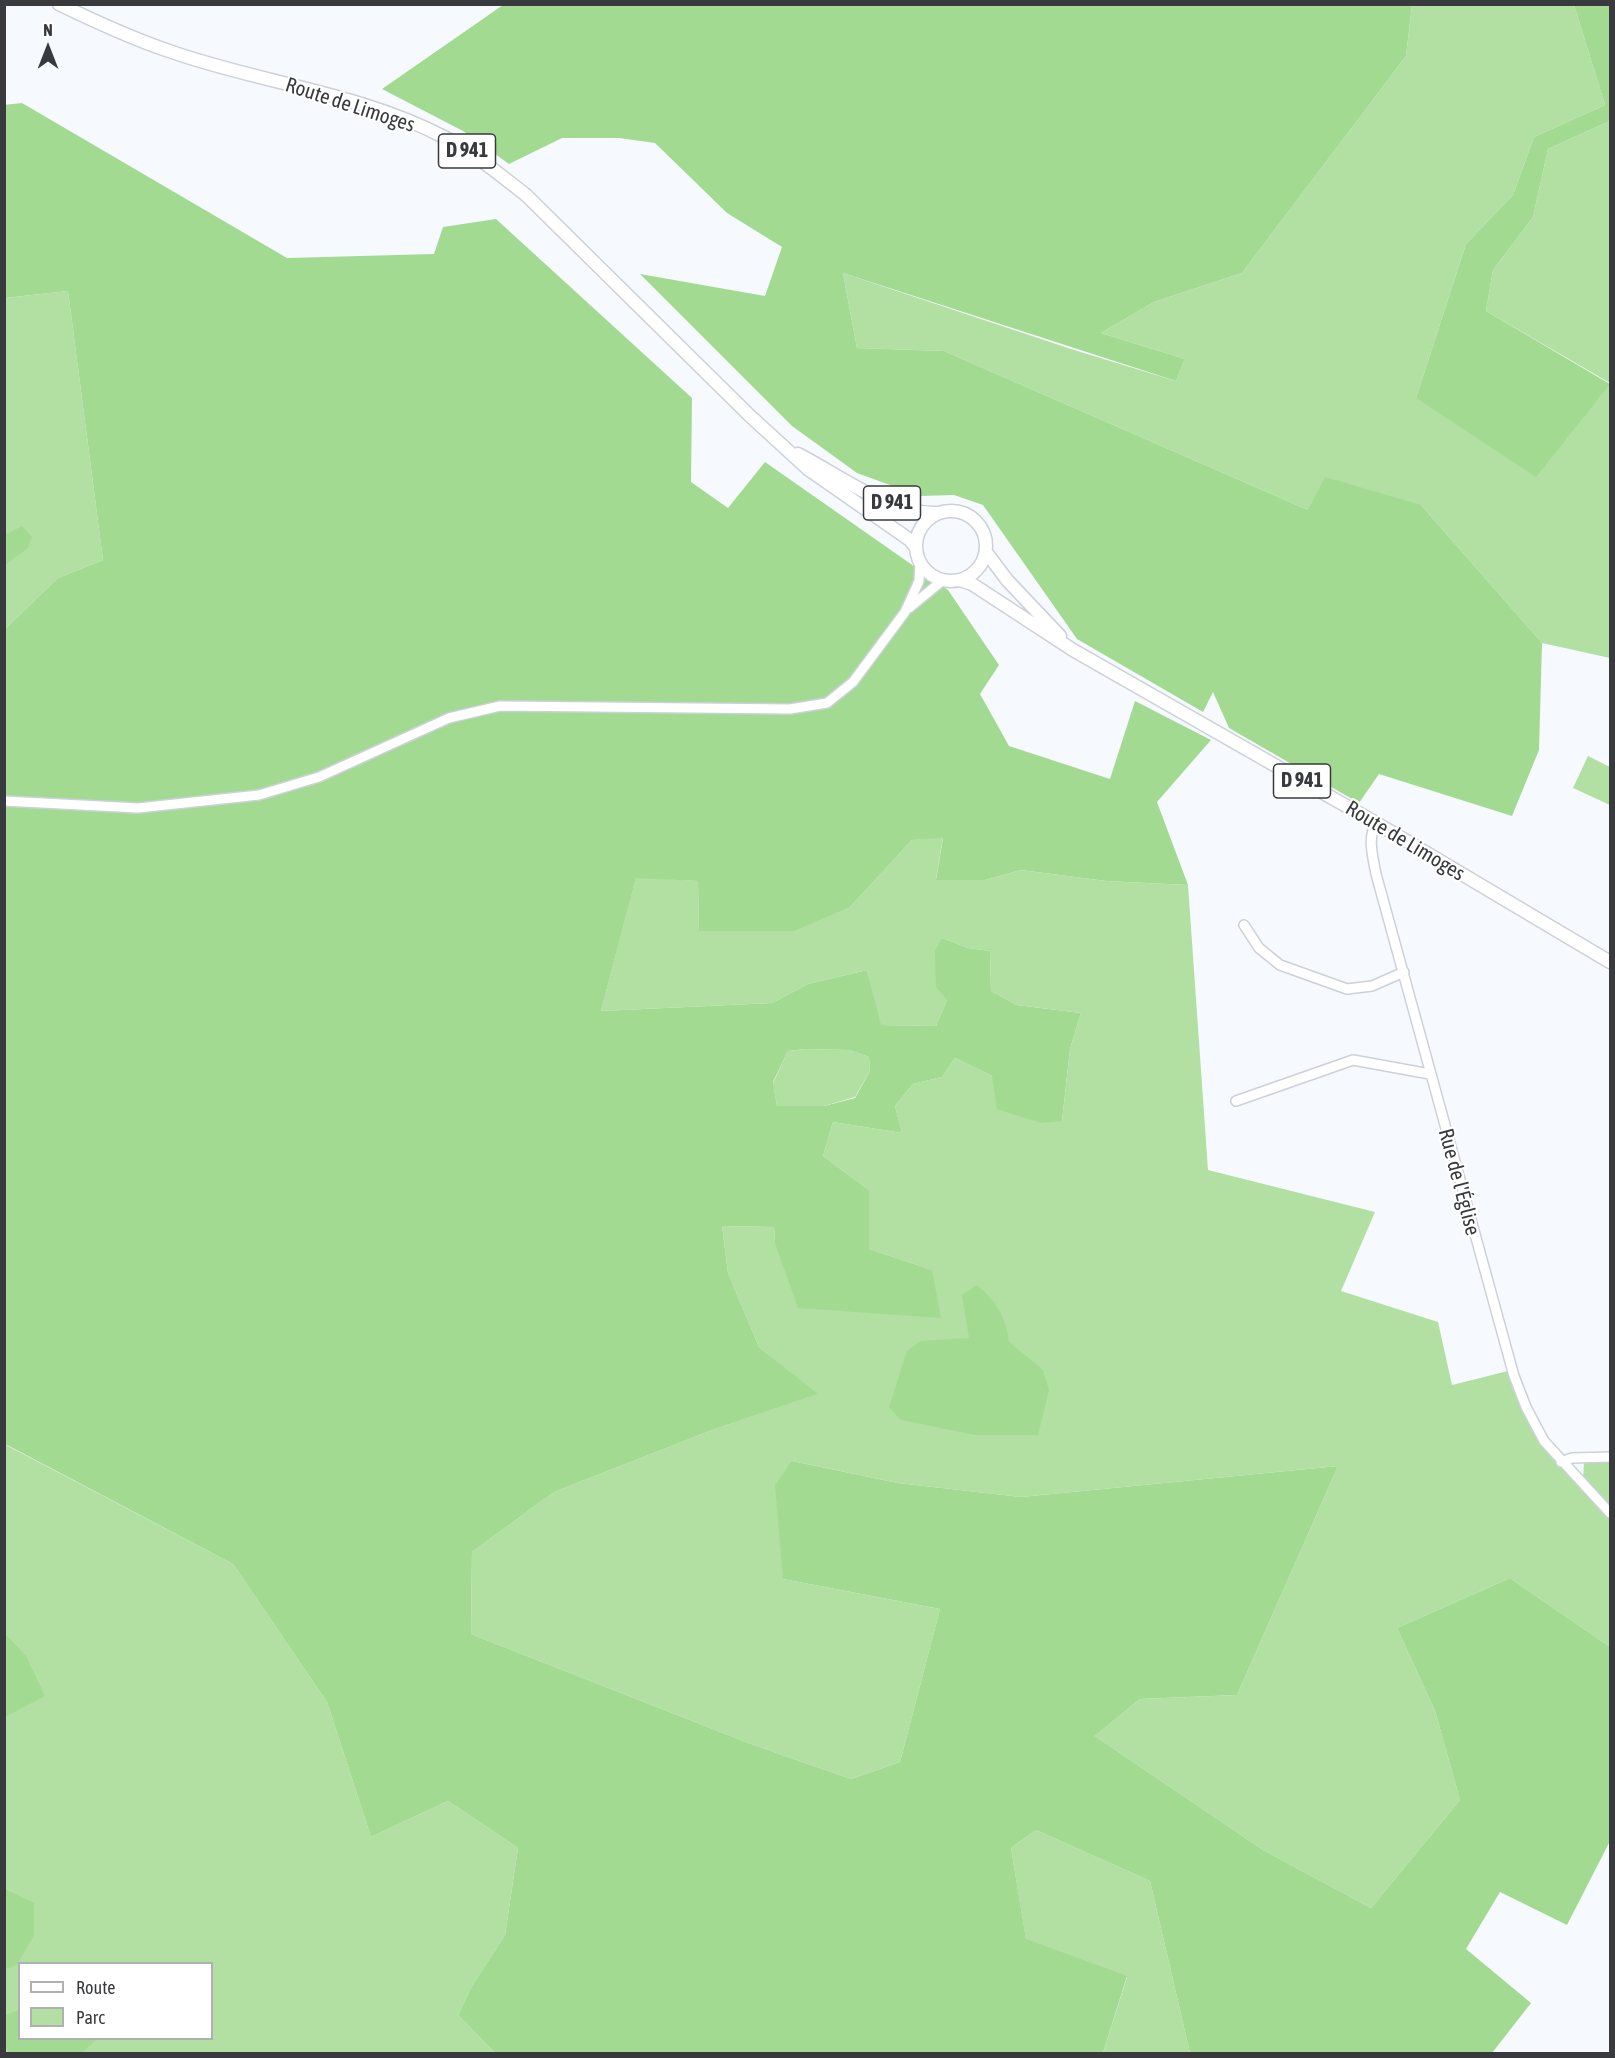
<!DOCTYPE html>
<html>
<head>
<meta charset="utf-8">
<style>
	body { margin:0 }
	#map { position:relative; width:1615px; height:2058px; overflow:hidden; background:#f6f9fe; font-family:"Asap Condensed",sans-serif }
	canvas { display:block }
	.frame { position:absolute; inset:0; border:6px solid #383a3d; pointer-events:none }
	.legend { position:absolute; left:18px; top:1962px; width:195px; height:78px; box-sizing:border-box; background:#fff; border:2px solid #afb0b1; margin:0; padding:8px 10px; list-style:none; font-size:18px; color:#383a3d }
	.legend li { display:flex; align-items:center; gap:12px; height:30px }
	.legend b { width:30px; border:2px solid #afb0b1 }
	.north { position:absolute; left:18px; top:18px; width:60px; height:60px; -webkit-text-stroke:4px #fff; paint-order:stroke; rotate:0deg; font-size:16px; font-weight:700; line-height:24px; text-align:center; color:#383a3d }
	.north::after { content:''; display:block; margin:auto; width:21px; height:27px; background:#383a3d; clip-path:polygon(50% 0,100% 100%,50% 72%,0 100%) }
</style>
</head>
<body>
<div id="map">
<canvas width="1615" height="2058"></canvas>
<div class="frame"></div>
<ul class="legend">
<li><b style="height:8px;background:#fff"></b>Route</li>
<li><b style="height:16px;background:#b1e0a2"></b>Parc</li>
</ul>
<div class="north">N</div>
</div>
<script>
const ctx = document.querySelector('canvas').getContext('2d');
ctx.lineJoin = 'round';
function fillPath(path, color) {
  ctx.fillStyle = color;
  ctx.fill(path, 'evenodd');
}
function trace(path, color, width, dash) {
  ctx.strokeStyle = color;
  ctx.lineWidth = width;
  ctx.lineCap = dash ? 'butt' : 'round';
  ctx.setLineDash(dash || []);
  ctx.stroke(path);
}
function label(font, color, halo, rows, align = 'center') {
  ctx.font = font + ' "Asap Condensed",sans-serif';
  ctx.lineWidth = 4.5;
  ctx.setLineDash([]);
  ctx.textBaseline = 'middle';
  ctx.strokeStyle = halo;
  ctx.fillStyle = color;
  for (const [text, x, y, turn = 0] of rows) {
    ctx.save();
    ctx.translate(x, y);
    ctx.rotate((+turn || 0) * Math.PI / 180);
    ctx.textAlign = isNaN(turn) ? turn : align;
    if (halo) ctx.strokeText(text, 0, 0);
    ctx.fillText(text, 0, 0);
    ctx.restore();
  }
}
fillPath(new Path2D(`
	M1412,5H1574L1605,105L1534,137L1513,195L1466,244L1416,398L1610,384V658L1542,643L1421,505L1308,510L944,351L857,348L843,273L1074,350L1176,381L1185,359L1101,333L1154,302L1242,273L1406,56Z
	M1610,121V383L1486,311L1493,270L1533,217L1548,149Z
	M68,291L103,560L58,578L5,629V298Z
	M1588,756L1610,767V805L1573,788Z
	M943,837L936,879L985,880L1021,870L1106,881L1188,885L1208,1170L1375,1212L1341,1291L1438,1322L1452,1385L1512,1370L1544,1441L1610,1513V1647L1510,1578L1397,1628L1435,1711L1460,1800L1371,1908L1263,1850L1095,1736L1140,1699L1237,1695L1338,1466L1021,1497L898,1483L792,1461L783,1579L940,1609L900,1762L851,1779L751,1744L471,1634L472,1552L554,1492L715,1429L817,1394L759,1347L728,1273L722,1226L774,1227L775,1243L932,1270L869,1249V1190L823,1156L833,1122L902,1133L895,1106L913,1084L942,1077L955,1058L992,1076L1062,1121L1070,1049L1081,1013L1017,1005L991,991L990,951L968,948L942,938L947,1000L936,1026L880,1025L867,970L808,984L772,1003L601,1011L636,877L698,881L699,930L850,907L912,840Z
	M806,1049L849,1050L869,1057L870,1071L855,1097L824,1106H777L773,1083L788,1051Z
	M4,1444L233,1564L327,1702L371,1837L448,1801L518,1848L505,1935L472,1986L458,2015L495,2053H5ZM20,1964H212V2038H20Z
	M1602,1461L1610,1462V1507L1583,1479L1584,1463Z
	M1036,1830L1150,1881L1190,2053H1103L1127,1977L1026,1940L1011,1848Z`), '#b1e0a2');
fillPath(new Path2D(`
	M503,5H1412L1406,56L1242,273L1154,302L1101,333L1185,359L1176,381L843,273L857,348L944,351L1308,510L1325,477L1421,505L1542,643L1539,750L1512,816L1379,774L1359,803L1229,728L1213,692L1203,712L1077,639L983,505L954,495L920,496L857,473L792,426L640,274L765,296L782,247L727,213L655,143L619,138H562L509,164L463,131L382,89Z
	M1574,5H1610V121L1548,149L1533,217L1493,270L1486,311L1610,384L1536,477L1416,398L1466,244L1513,195L1534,137L1605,105Z
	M22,103L287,258L434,254L443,227L496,219L692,398L691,482L728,508L765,462L948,590L999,665L980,694L1009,746L1110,779L1135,701L1211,740L1157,802L1188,885L1106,881L1021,870L985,880H936L943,838L912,840L850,907L794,931H699L698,881L636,878L601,1011L772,1003L808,984L867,970L881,1025L936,1026L947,1000L936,987L935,951L942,938L968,948L990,951L991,991L1017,1005L1081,1013L1070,1049L1062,1121L1041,1123L997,1109L992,1076L955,1058L942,1077L913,1084L895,1106L902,1133L833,1122L823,1156L869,1190V1249L932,1270L941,1318L798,1308L775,1243L774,1227L722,1226L728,1273L759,1347L818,1394L715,1429L554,1492L472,1552L471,1634L751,1744L851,1779L900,1762L940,1609L783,1579L775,1485L792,1461L898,1483L1021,1497L1338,1466L1237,1695L1140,1699L1095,1736L1263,1850L1371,1908L1460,1800L1435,1711L1397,1628L1510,1578L1610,1647V1841L1567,1925L1500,1892L1466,1949L1531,2003L1492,2053H1190L1150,1881L1036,1830L1011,1848L1026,1939L1127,1976L1103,2053H495L458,2015L472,1986L505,1935L518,1848L448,1801L371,1837L327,1702L233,1564L5,1444V629L58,578L103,560L68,291L5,298L4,105ZM806,1049L849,1050L869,1057L870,1071L855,1098L824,1106H777L773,1082L788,1051Z
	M22,526L32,537L28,548L5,565V535Z
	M977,1285C996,1301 1006,1317 1009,1342L1043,1370L1049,1390L1038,1435H975L901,1420L889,1407L907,1351L921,1341L969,1338L962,1295Z
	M5,1634L26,1656L45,1696L5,1717Z
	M5,1889L34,1903V1935L17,1965L5,1969Z
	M19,2010L20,2038L97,2039L82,2053H8L5,2042V2015Z`), '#a3da92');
const minor = new Path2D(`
	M909,608L943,580
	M4,801L138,808L259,795L319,777L449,718L500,706L790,709L827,703L853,682L905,612L919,581L920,562
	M1376,823C1367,839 1373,857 1376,874L1514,1376L1526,1407L1544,1441L1610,1513
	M1244,925L1259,948L1280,965L1347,989L1372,986L1404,972
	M1236,1101L1353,1060L1430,1074
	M1561,1462L1572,1458L1610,1457`);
const major = new Path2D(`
	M59,4C96,22 133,39 172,52C261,83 360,93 444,137C474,153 500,175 526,195L749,415L808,469L910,540L916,548
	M798,454C839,475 890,515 938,513
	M916 546a35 35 0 1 1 70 0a35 35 0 1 1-70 0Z
	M986,552L1007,580L1060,636
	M960,580L972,584L1073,650L1376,823L1610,962`);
trace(minor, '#ccd1d9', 12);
trace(major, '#ccd1d9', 15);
trace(minor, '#fff', 9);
trace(major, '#fff', 12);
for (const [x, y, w] of [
	[467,151,57],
	[892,503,57],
	[1302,781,57]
]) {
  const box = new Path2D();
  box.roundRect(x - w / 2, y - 17, w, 34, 4.5);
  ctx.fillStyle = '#fff';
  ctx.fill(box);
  trace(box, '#383a3d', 1.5);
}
label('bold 20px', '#383a3d', null, [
	["D 941",467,151],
	["D 941",892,503],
	["D 941",1302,781]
]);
label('21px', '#383a3d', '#fff', [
	["Route de Limoges",350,105,18],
	["Route de Limoges",1405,841,31],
	["Rue de l'Église",1459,1182,75]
]);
</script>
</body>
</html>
